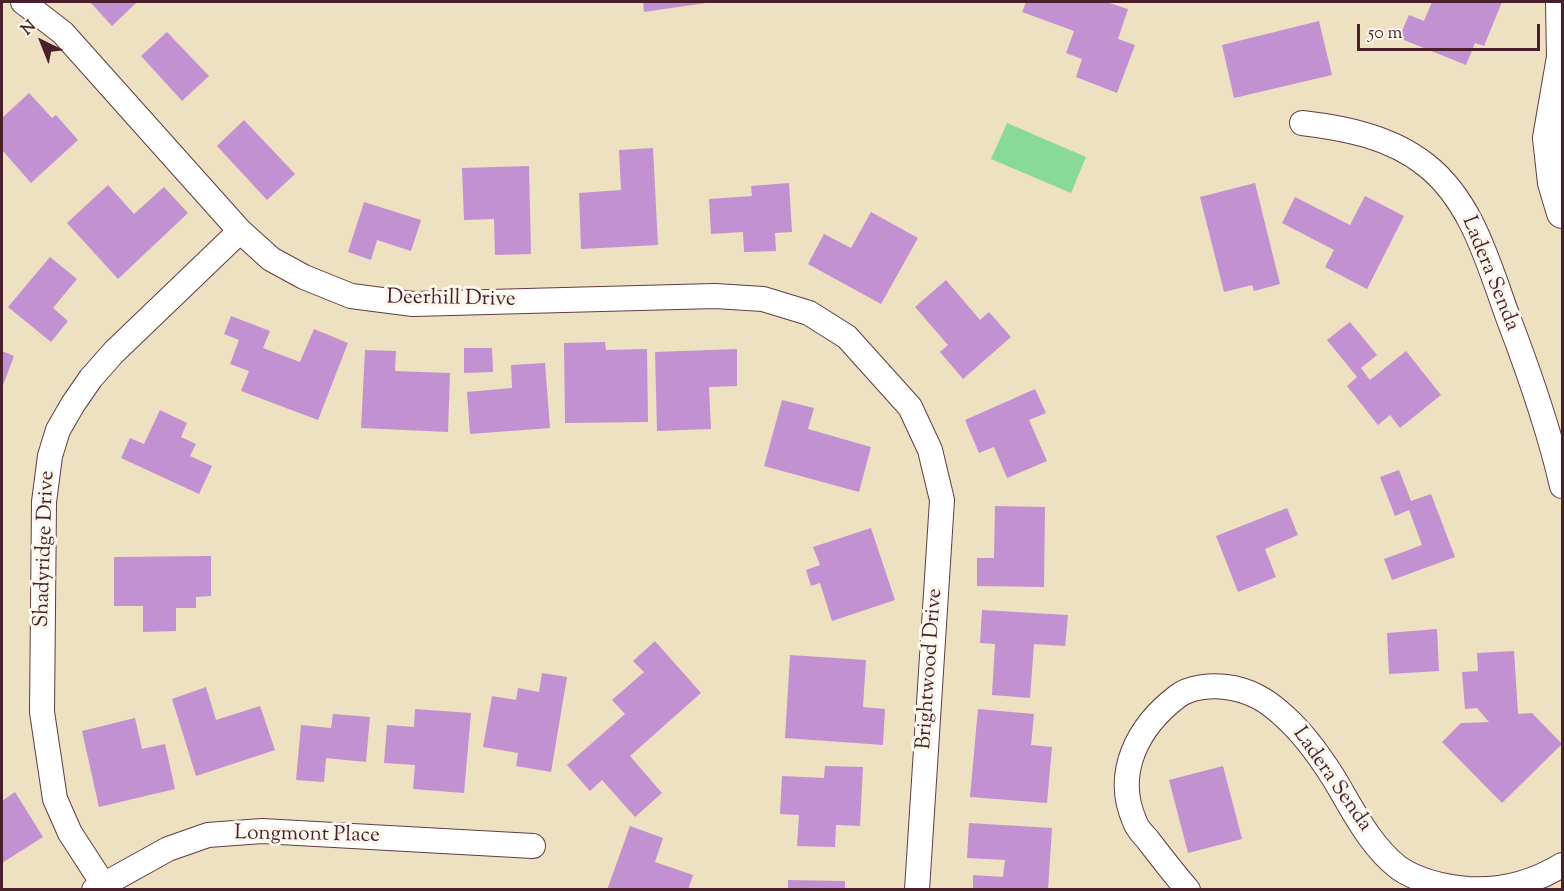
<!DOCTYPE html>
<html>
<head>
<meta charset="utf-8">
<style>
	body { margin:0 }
	#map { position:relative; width:1564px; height:891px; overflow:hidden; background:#ede1c2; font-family:"Sorts Mill Goudy",serif }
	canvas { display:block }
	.frame { position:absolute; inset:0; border:3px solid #4a1f2b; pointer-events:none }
	.north { position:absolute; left:12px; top:12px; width:60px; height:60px; -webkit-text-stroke:4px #fbf7ec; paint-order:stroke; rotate:317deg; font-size:16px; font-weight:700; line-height:24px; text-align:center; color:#4a1f2b }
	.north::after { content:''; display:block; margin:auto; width:21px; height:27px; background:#4a1f2b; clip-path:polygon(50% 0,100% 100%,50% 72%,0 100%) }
	.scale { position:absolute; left:1357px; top:24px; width:183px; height:27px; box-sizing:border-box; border:3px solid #4a1f2b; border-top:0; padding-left:8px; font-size:18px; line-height:21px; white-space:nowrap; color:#4a1f2b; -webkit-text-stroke:4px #fbf7ec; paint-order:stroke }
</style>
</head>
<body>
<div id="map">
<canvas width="1564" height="891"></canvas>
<div class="frame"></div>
<div class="north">N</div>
<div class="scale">50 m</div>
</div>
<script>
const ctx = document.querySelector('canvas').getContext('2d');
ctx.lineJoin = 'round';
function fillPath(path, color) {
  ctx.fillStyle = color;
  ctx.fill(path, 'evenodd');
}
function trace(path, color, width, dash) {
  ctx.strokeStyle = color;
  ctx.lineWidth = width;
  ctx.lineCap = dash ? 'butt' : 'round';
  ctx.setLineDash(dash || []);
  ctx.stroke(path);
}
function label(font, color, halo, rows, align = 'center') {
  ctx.font = font + ' "Sorts Mill Goudy",serif';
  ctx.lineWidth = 6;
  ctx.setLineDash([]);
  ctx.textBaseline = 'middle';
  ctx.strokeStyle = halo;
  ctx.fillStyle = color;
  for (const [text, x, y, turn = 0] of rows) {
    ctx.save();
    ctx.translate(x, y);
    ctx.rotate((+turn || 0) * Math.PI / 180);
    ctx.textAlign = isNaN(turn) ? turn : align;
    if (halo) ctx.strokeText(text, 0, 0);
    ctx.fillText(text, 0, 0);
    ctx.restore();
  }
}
fillPath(new Path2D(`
	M1007,123L1086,157L1071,193L991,159Z`), '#89da9a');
fillPath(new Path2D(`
	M90,2H134L136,3L112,26Z
	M643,2H706V3L644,12Z
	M1026,2H1106L1128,9L1118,39L1135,45L1117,93L1076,77L1082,59L1066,53L1074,31L1022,12Z
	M1432,2H1502L1484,46L1475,43L1466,65L1399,38L1409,15L1424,21Z
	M1319,21L1332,75L1234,98L1222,45Z
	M167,32L209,76L182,101L141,56Z
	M29,93L52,118L56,115L78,140L31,183L2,150V118Z
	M244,120L295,174L267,200L217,146Z
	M653,148L658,245L581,249L579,193L621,190L619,150Z
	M529,166L531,254L495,255L494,219L464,220L462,168Z
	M789,183L792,232L775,233L776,251L744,252L743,232L711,234L709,199L752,196L751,186Z
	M1255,183L1280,284L1254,291L1252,285L1224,292L1200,197Z
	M108,185L134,214L164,187L188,213L118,279L67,223Z
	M1365,196L1404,216L1367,289L1325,267L1334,250L1282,223L1295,197L1350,225Z
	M364,202L421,220L411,251L377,240L371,260L348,252Z
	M871,212L918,238L881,304L808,264L824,234L851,248Z
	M50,257L77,279L53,308L68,321L51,342L8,307Z
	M946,280L980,320L989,312L1011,337L963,379L940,352L948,345L915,307Z
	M231,316L270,331L263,348L300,362L314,329L348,343L318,420L241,391L249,371L230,364L239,340L224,334Z
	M1350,322L1377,355L1361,368L1370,380L1406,351L1441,395L1400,428L1390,415L1378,425L1347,386L1357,377L1327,340Z
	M605,342L606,350L647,349L648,422L565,423L564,343Z
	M464,348H492L493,372L464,373Z
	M737,349V386L709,387L711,429L657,431L655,352Z
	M365,350L396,351L395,371L450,373L448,432L361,428Z
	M2,351L14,356L2,388Z
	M545,363L550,428L470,434L467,392L512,388L511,365Z
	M1035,389L1046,413L1029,420L1047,461L1007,478L994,447L979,453L965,420Z
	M782,400L814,408L808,429L871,447L859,492L764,466Z
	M160,410L187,423L181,437L196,444L190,456L212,466L199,494L121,458L130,438L144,444Z
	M1399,470L1411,501L1431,494L1455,557L1392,580L1384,559L1422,545L1409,510L1395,516L1380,477Z
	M995,506L1045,507L1044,587L977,586V558H994Z
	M1287,508L1298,535L1265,549L1276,577L1238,592L1216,536Z
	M871,528L895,600L832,621L820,583L811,586L806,570L820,565L813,547Z
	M211,556V596L196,597V608H176V631L143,632V606H114V557Z
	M982,610L1068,615L1065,646L1034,644L1030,698L992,695L995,644L980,643Z
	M1437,629L1439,671L1389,674L1387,633Z
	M655,641L701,693L630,756L662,793L635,817L602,780L590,791L567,765L625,714L612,700L644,672L633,661Z
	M1514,651L1518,714L1532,713L1562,744L1502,803L1442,742L1461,723L1489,722L1477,708L1465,709L1462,672L1478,671L1477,653Z
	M790,655L866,660L863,707L885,709L883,745L785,738Z
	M542,673L567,677L551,772L516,766L518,753L483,747L492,696L516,700L518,688L539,692Z
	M206,687L216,720L260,706L275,750L196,776L172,699Z
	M415,709L471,713L464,793L413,789L415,765L384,763L387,725L414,727Z
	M978,709L1034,714L1031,745L1052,747L1047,803L970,797Z
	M333,714L370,717L366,762L326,758L324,782L296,780L301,725L331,728Z
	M135,718L142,749L165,744L175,789L99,807L82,731Z
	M825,766L863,767L860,826L836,825L835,847L797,846L799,815L780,814L782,776L824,778Z
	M1223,766L1242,839L1188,853L1169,780Z
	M15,792L43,837L2,863V801Z
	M969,823L1052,828L1048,890H973V875L1003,877L1005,860L967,858Z
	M630,826L663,838L655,862L693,875L688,890H607Z
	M788,880L845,881V890H788Z`), '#c291d1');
const minor = new Path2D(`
	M23,2L63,33L240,231L271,259L304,277L351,296L413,304L715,296L763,299L809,313L847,337L910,407L930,450L942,500L917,890
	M1302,123C1345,128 1391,137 1426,165C1473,202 1489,266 1509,320C1530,375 1549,429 1562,486
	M94,890L168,849L208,835L262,831L533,846
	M107,890L70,833L55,799L42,712L44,502L50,456L58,430L73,404L91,378L114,352L240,231
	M1188,890C1174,874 1161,857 1148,840C1144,835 1137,829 1135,822C1113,773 1138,726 1178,696C1190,687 1211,685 1226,687C1250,690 1267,700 1285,717C1304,734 1319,755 1333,777C1352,808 1369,845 1399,868C1418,881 1445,887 1468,889C1501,891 1534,882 1562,865`);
const tertiary = new Path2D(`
	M1561,2L1562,57L1548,138L1553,183L1562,213`);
trace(minor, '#623c42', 26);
trace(tertiary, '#623c42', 32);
trace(minor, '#fff', 24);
trace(tertiary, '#fff', 30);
label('21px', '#4a1f2b', '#fbf7ec', [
	["Ladera Senda",1489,274,68],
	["Deerhill Drive",451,300,1],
	["Shadyridge Drive",46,549,-88],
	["Brightwood Drive",931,669,-86],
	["Ladera Senda",1331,780,55],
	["Longmont Place",307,836,1]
]);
</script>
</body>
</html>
